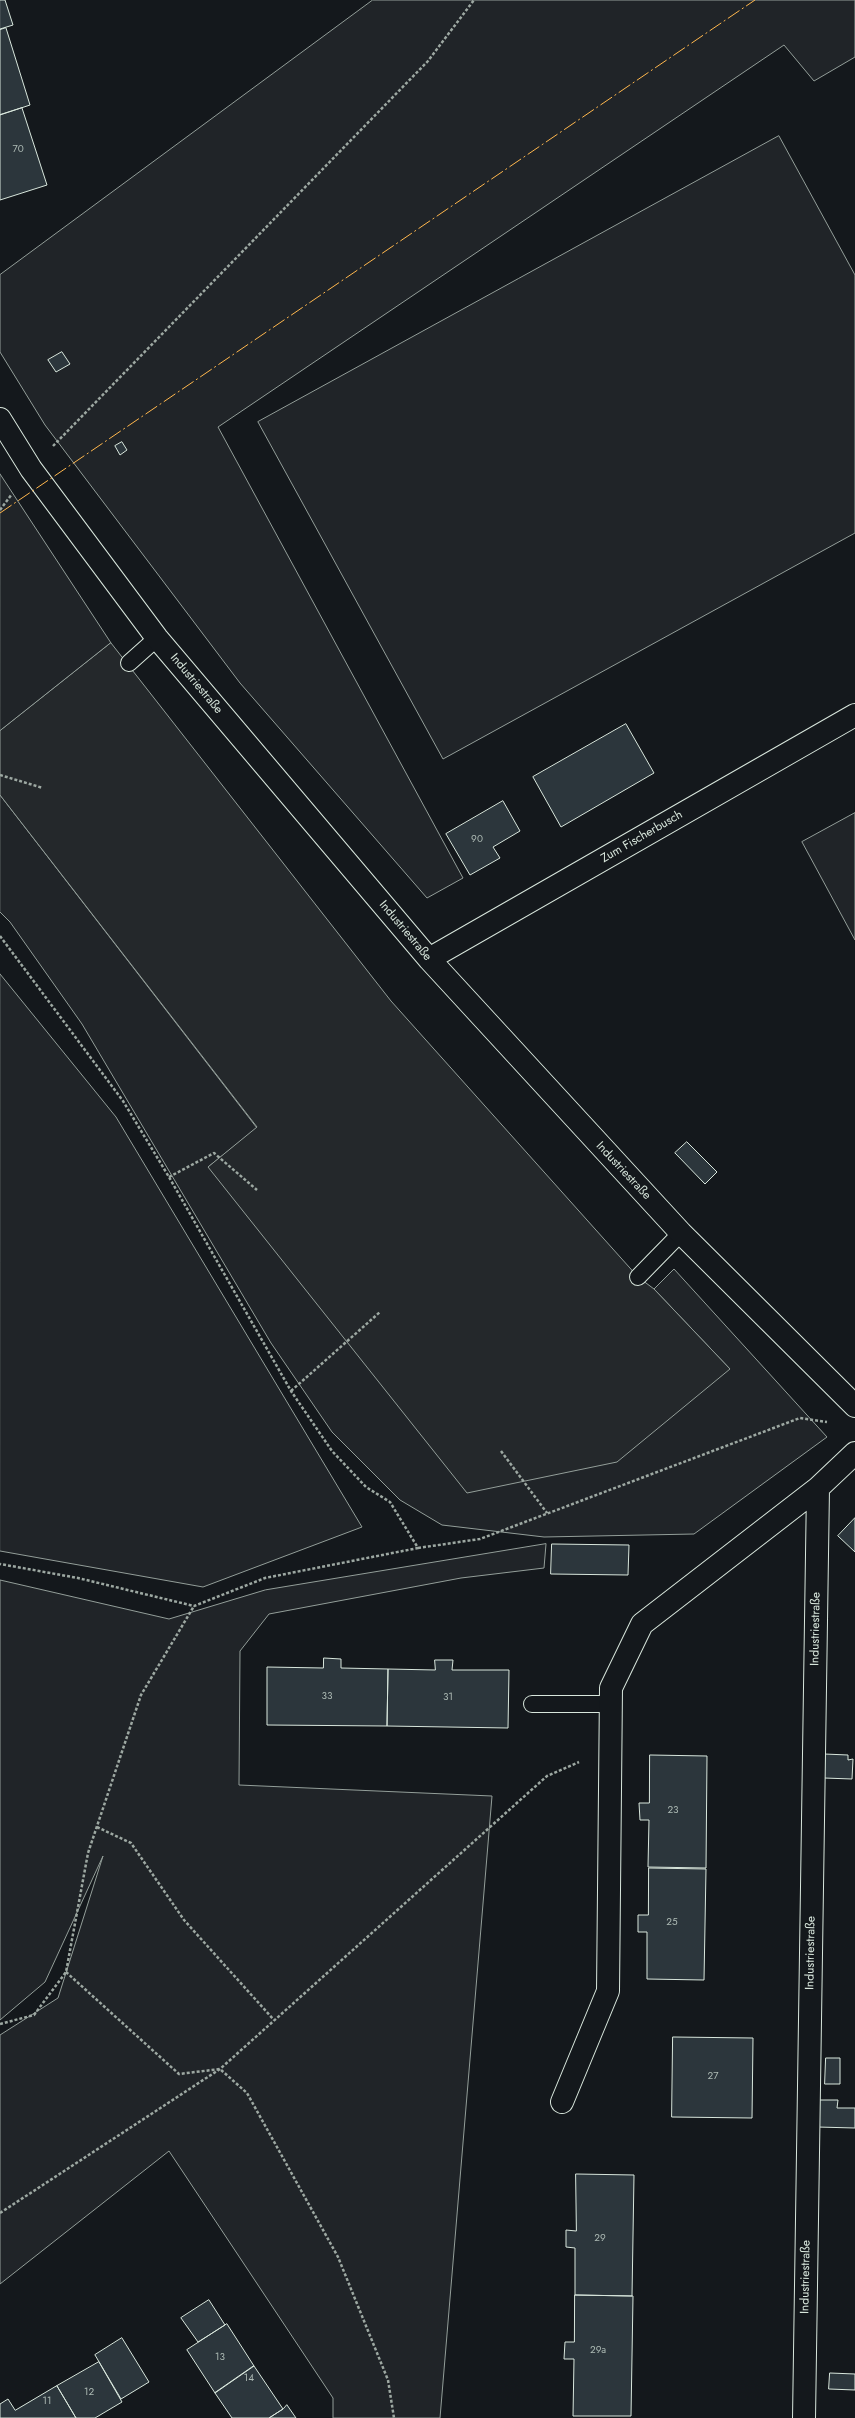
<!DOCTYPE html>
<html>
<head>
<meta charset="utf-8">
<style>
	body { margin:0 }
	canvas { display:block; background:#14181c }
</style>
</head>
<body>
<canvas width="855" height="2418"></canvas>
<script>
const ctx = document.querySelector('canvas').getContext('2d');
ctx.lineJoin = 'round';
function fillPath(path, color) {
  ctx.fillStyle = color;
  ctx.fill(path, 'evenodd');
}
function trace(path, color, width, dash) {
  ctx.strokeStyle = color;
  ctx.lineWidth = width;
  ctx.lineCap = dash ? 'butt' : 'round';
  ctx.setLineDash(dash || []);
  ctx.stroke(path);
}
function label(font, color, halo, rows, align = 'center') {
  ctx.font = font + ' Jost,sans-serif';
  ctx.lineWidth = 3;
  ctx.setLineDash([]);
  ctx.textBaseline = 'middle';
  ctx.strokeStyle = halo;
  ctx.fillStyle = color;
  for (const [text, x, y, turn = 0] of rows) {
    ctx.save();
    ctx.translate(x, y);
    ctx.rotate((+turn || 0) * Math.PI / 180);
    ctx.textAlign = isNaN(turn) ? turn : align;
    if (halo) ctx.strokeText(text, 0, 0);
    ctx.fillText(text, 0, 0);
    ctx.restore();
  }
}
const green = new Path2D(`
	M373,0H855V57L814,81L784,45L218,427L463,878L427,898L240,683L45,425L0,352V275Z
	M779,136L855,275V533L443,759L258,422Z
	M0,474L111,643L0,731Z
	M0,795L257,1128L208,1167L730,1369L654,1289L674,1269L827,1437L694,1534L544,1537L442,1525L400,1500L332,1432L271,1343L82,1024L10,922L0,912Z
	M855,813V940L802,842Z
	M0,974L116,1117L362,1527L203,1587L0,1551Z
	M546,1544L544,1568L461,1578L269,1614L240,1651L239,1785L492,1796L440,2418H333V2398L169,2151L0,2284V2035L58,1998L103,1856L45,1982L0,2020V1580L169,1619L265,1590Z`);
fillPath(green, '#202428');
trace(green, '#939e99', 1);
const parking = new Path2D(`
	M111,643L391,1001L638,1277L654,1289L730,1369L617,1462L467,1493L208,1167L257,1127L0,795V731Z`);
fillPath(parking, '#24282b');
trace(parking, '#939e99', 1);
const building = new Path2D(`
	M0,0H5L13,25L0,29Z
	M6,28L30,105L0,115V30Z
	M22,108L47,185L0,200V115Z
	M62,352L70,364L56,372L48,360Z
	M122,442L127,450L120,455L115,446Z
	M626,724L654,773L561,827L533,777Z
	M503,801L520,831L493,847L500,858L470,875L446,834Z
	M687,1142L717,1172L705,1184L675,1153Z
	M855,1518V1552L838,1536Z
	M552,1544L629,1545L628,1575L551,1574Z
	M324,1658L341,1659V1668L388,1669L387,1726L267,1725V1667L323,1668Z
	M435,1660H453L452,1670H509L508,1728L387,1726L388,1669L435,1670Z
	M824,1754L848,1755V1760L853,1759L852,1779L824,1778Z
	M650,1755L707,1756L706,1868L648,1867L649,1820H640L639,1803H649Z
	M649,1868L706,1869L704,1980L647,1979V1932H638V1915H648Z
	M673,2037L753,2038L752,2118L672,2117Z
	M826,2058H840V2084H825Z
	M818,2100H838L837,2108H855V2128L817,2127Z
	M576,2174L634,2175L632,2296L575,2295V2248L566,2247V2230L576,2231Z
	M575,2295L633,2296L631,2416H573L574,2359H564L565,2342H574Z
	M209,2300L225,2325L198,2342L181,2318Z
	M227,2324L254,2366L215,2393L187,2350Z
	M122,2338L149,2382L121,2399L95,2355Z
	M99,2362L122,2402L95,2418H76L57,2386Z
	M254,2366L283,2409L269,2418H232L215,2393Z
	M830,2373L855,2374V2390L829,2389Z
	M57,2386L76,2418H0V2404L8,2399L15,2410Z
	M287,2405L296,2418H269L283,2409Z`);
fillPath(building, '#2c363c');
trace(building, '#d8e6dc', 1);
const lane = new Path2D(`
	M129,663L157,638
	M638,1277L681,1233
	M532,1704H611`);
const street = new Path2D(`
	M0,419L31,469L157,638L429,959L681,1233L855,1406
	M429,959L855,715
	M562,2102L608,1991L611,1688L642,1624L818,1488
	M804,2418L818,1488L855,1453`);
trace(lane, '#d8e6dc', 18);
trace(street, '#d8e6dc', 24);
trace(new Path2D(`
	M53,446L428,61L474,0
	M0,510L12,494
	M0,775L43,788
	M0,936L123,1101L169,1177L291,1391L332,1451L366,1487L390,1502L418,1548L265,1578L194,1606L78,1578L0,1564
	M169,1177L214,1153L257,1190
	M291,1391L380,1312
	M501,1451L547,1513
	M418,1548L480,1539L800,1418L827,1422
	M97,1827L131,1843L184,1920L274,2020
	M66,1972L179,2074L220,2069L247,2093L338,2257L388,2380L394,2418
	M0,2024L34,2015L66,1972L88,1853L141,1695L194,1606
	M0,2213L220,2069L547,1776L579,1762`), '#9da8a2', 2.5, [3, 2]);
trace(lane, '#14181c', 16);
trace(street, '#14181c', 22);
trace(new Path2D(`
	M0,513L755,0`), '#ffb74d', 1, [14, 3, 2, 3]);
label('10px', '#adbab4', null, [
	["70",18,150],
	["90",477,840],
	["33",327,1697],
	["31",448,1698],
	["23",673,1811],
	["25",672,1923],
	["27",713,2077],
	["29",600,2239],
	["29a",598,2351],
	["13",220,2358],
	["14",249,2379],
	["12",89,2393],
	["11",47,2402]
]);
label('12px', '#d8e6dc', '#14181c', [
	["Industriestraße",196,684,50],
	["Zum Fischerbusch",642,837,-30],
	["Industriestraße",405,931,50],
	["Industriestraße",623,1171,47],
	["Industriestraße",816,1629,-89],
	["Industriestraße",811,1953,-89],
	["Industriestraße",806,2277,-89]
]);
</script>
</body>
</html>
